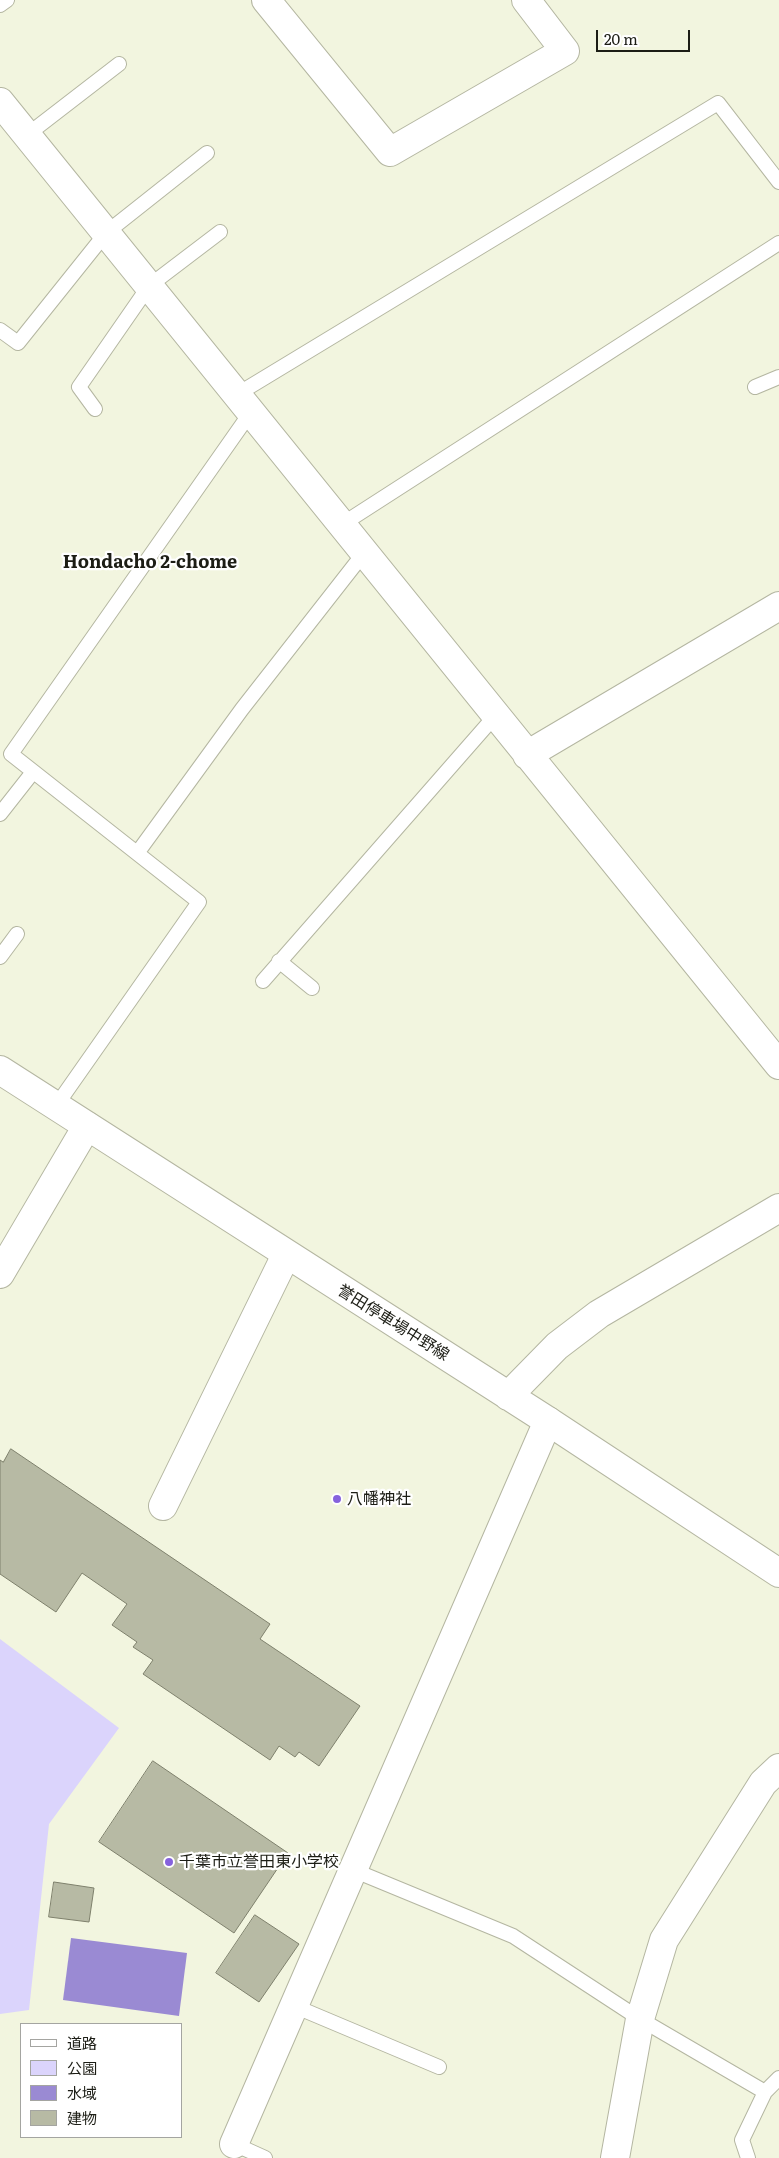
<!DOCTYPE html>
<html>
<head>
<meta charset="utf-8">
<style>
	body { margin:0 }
	#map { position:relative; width:779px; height:2158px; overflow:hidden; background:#f2f5df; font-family:Literata,"Noto Sans JP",serif }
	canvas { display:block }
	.legend { position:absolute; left:20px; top:2023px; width:162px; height:115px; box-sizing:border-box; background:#fff; border:1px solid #a4a5a1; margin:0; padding:6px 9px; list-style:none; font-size:15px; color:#1c1d15 }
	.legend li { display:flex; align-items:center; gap:10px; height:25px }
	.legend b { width:25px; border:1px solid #a4a5a1 }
	.scale { position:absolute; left:596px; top:30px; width:94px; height:22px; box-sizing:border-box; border:2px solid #1c1d15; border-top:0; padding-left:6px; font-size:15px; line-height:18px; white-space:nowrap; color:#1c1d15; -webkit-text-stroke:4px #fff; paint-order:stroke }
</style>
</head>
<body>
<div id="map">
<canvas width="779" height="2158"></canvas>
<ul class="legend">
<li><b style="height:6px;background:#fff"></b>道路</li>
<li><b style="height:14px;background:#dbd4fc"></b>公園</li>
<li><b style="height:14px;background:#9a8ad3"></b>水域</li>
<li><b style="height:14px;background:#b7baa4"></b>建物</li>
</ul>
<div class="scale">20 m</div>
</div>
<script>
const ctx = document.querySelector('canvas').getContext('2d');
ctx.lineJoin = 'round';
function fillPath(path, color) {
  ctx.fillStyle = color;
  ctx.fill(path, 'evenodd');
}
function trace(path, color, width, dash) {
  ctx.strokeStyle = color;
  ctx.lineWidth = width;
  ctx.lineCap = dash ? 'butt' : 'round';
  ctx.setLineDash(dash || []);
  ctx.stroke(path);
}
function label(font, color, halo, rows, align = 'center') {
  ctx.font = font + ' Literata,"Noto Sans JP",serif';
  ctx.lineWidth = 4.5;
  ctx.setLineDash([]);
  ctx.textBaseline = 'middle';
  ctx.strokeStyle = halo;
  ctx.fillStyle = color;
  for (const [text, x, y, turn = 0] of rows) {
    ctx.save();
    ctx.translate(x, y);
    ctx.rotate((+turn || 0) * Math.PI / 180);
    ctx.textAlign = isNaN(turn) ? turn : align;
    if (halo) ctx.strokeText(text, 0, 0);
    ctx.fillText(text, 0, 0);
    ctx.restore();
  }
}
fillPath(new Path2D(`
	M0,1639L119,1728L49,1824L29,2010L0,2014Z`), '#dbd4fc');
fillPath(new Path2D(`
	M71,1938L187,1953L179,2016L63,2000Z`), '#9a8ad3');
const building = new Path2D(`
	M11,1449L270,1624L260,1639L360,1706L319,1766L299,1752L295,1757L279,1746L270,1760L143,1674L153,1660L133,1647L137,1642L112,1625L127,1604L82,1573L56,1612L0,1574V1460L3,1462Z
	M153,1761L288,1853L234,1933L99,1842Z
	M54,1882L94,1888L89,1922L49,1917Z
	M255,1915L299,1944L259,2002L216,1973Z`);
fillPath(building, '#b7baa4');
trace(building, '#7e806c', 1);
const lane = new Path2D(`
	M0,5L7,0
	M27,135L119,64
	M0,330L18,343L106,233L207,153
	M755,387L779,377
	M236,395L718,103L779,182
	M95,409L79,387L149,286L220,232
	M341,525L779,243
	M0,814L33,772
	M138,852L242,709L364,553
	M0,957L17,934
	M279,961L312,988
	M263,981L495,716
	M56,1106L199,902L11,754L251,412
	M353,1870L513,1936L640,2019L765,2092L779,2078
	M294,2006L439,2067
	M234,2144L265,2158
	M748,2158L742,2140L765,2092`);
const street = new Path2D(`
	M266,0L390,152L565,51L526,0
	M0,102L779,1065
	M527,755L779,606
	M0,1274L87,1126
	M163,1506L286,1255
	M234,2144L548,1421
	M615,2158L640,2019L664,1940L763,1783L779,1768`);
const secondary = new Path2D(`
	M0,1070L548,1421L779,1573
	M508,1396L557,1346L599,1314L779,1208`);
trace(lane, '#b4b6a1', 16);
trace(street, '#b4b6a1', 30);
trace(secondary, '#b4b6a1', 30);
trace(lane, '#fff', 14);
trace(street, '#fff', 28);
trace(secondary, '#fff', 28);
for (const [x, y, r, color] of [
	[337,1499,5,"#8662dd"],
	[169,1862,5,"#8662dd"]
]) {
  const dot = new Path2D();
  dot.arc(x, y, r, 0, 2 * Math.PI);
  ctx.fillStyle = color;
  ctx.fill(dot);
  trace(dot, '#fff', 2);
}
label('16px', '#1c1d15', '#fff', [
	["誉田停車場中野線",393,1323,32]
]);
label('16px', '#1c1d15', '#fff', [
	["八幡神社",347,1499],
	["千葉市立誉田東小学校",179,1862]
], 'left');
label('bold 18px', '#1c1d15', '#fff', [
	["Hondacho 2-chome",150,563]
]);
</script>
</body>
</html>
